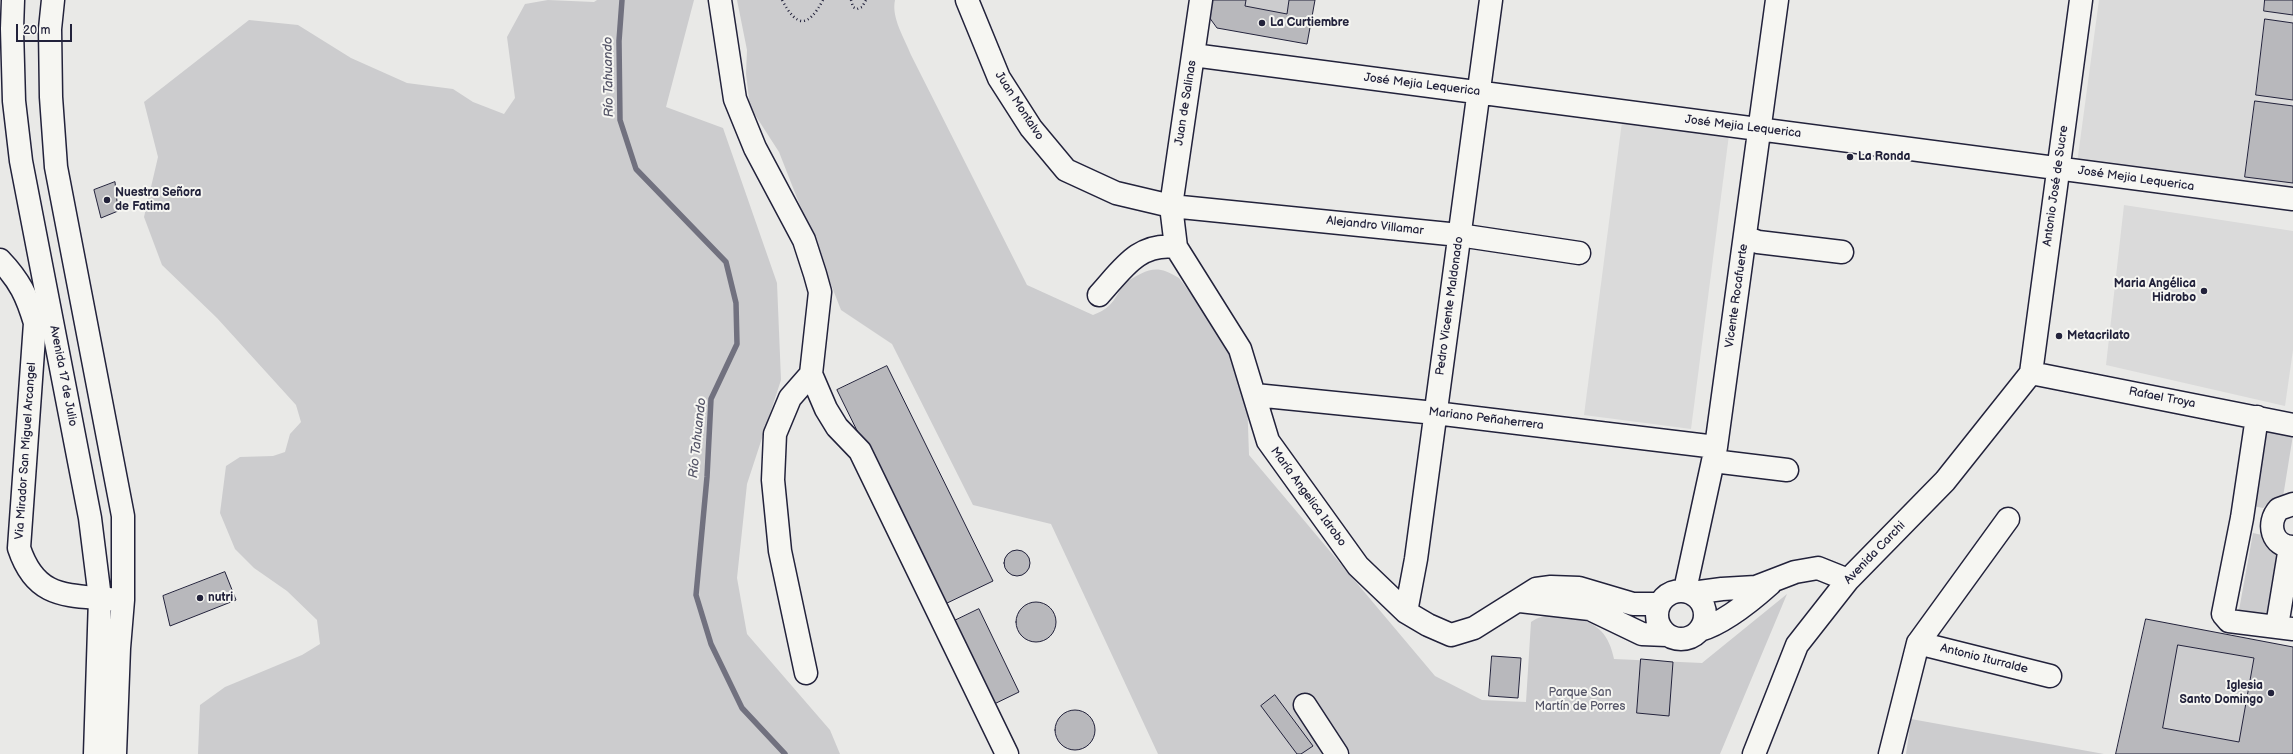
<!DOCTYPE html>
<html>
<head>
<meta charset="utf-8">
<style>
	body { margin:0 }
	#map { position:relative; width:2293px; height:754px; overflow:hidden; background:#e9e9e7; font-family:"Balsamiq Sans",sans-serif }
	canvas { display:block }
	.scale { position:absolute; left:16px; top:24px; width:56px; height:18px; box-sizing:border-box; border:2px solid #22223b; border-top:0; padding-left:5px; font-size:12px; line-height:14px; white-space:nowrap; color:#22223b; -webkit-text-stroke:3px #f6f6f2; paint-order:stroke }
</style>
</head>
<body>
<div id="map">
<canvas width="2293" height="754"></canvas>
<div class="scale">20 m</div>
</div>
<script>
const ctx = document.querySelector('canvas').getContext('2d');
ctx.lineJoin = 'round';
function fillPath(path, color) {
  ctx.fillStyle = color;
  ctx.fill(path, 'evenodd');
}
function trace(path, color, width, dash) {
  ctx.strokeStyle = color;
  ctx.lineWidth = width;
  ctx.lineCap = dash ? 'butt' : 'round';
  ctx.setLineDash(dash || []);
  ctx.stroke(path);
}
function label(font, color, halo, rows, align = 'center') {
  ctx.font = font + ' "Balsamiq Sans",sans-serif';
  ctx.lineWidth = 4;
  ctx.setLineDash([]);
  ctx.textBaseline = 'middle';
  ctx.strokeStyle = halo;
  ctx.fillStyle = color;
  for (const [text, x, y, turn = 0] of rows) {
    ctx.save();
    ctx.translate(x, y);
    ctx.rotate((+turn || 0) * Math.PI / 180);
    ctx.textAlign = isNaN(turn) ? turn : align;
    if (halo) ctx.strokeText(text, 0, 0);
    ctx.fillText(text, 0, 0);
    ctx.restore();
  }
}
fillPath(new Path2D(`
	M2099,0H2293V201L2076,171Z
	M1623,114L1730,127L1691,429L1584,415Z
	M2124,205L2293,231V350L2285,406L2106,365Z`), '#dadada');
fillPath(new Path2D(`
	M548,0L594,2L597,0H694L666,107L723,128L777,283L781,380L747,484L737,578L747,634L830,730L840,754H198L200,705L225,687L302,655L320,644L317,620L287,591L254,568L235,549L220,513L226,466L240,457L273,456L285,452L290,434L301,422L296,405L217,318L162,265L144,217L158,157L144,102L249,20L298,25L351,58L407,83L453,89L473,102L504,114L515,98L507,37L525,4Z
	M737,0H895C891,18 905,39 911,55L1027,285L1093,315C1110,309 1116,299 1123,283C1147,271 1154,262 1179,278L1235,353L1247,397L1249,455L1435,676L1482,700L1526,702L1531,622C1547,609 1587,616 1601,631C1608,638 1612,649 1614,659L1702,663L1787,594L1720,754H1158L1051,524L973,505L892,344L841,310L779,152L750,107L746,74L747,50Z
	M1246,0H1289L1287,14L1245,6Z
	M2266,431L2293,435L2283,497L2272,500L2263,508L2253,506Z
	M2253,533L2262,535L2268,545L2277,552L2267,614L2239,610Z
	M2178,645L2254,658L2239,742L2163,728Z
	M1911,719L2104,754H1906Z`), '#ccccce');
trace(new Path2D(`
	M622,0L619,41L620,120L636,169L726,262L736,303L737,344L711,399L707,477L696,595L711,644L742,708L785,754`), '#71717f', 5.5);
const building = new Path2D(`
	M1212,0H1246L1245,6L1287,14L1289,0H1315L1307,44L1217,28L1209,17Z
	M2265,0H2293V15L2264,11Z
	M2265,19L2293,23V100L2256,95Z
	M2255,101L2293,106V183L2245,177Z
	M115,182L118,211L101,218L94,190Z
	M887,366L993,581L943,605L837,390Z
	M1004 563a13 13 0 1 1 26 0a13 13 0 1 1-26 0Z
	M225,572L236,600L170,626L163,596Z
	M1016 622a20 20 0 1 1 40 0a20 20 0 1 1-40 0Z
	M979,609L1019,692L988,707L948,624Z
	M2146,619L2293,647V754H2116ZM2178,645L2254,658L2239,742L2163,728Z
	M1492,656L1521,658L1518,698L1489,696Z
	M1641,659L1673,662L1669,716L1637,713Z
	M1275,695L1313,746L1301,754H1297L1261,706Z
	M1055 730a20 20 0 1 1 40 0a20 20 0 1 1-40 0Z`);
fillPath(building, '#b8b8bc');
trace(building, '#22223b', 1);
const minor = new Path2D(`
	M720,0L735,99L755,148L804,240L815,274L820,292L811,374L826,409L837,427L860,451L1007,754
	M967,0L999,78L1031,128L1066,170L1116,193L1171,206L1459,235L1579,253
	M1201,0L1171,206L1176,247L1240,349L1268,441L1358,566L1406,612L1428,625L1451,635L1474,628L1536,589L1551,587L1579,588L1633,604H1659
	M1193,55L2293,199
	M1745,237L1758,242L1842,252
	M0,260C20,281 27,296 35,323L19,548C37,602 70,594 118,600
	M1099,295C1122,270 1138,242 1176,247
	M2031,373L2081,0
	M2031,373L2293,425
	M1255,395L1435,413L1716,447
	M2257,417L2242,518L2223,614L2229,621L2293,629
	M1713,461L1787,470
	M2293,504L2279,509C2266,523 2272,547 2293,547
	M1685,590L1716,447L1777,0
	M1657 615a24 24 0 1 1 48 0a24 24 0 1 1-48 0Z
	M1692,593L1722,589L1756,587L1795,572L1818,568L1848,580
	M1520,601L1590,609L1642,634L1667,635
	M1406,612L1416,559L1491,0
	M2277,626L2290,547
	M1700,630C1724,623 1751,601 1770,584
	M1918,643L2050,676
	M806,673L780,551L773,480L775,434L790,398L811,374
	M1305,705L1337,754
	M1754,754L1797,645L1848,580L1945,481L2031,373
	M1890,754L1918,643L2008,519`);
const major = new Path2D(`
	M13,0L12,29L14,101L21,161L90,518L100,598L95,754
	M53,0L50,29L51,97L56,167L123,516V600L119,648L115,754`);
trace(minor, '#22223b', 25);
trace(major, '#22223b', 25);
trace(new Path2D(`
	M782,0C797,28 808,28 823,0
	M851,0L853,7L857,9L862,7L866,0`), '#22223b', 2.5, [1, 3]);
trace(minor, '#f6f6f2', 22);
trace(major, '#f6f6f2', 22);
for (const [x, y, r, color] of [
	[1262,23,4,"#22223b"],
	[1850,157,4,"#22223b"],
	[107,200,4,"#22223b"],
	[2204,291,4,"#22223b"],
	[2059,336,4,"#22223b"],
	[200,598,4,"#22223b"],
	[2271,693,4,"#22223b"]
]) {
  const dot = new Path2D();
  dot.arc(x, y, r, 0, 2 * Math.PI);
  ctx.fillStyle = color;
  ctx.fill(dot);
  trace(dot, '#f6f6f2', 1.5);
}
label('bold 12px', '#22223b', '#f6f6f2', [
	["La Curtiembre",1270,23],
	["La Ronda",1858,157],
	["Nuestra Señora",115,193],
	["de Fatima",115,207],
	["Maria Angélica",2196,284,"right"],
	["Hidrobo",2196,298,"right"],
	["Metacrilato",2067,336],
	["nutri",208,598],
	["Iglesia",2263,686,"right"],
	["Santo Domingo",2263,700,"right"]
], 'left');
label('12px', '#22223b', '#f6f6f2', [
	["José Mejia Lequerica",1422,85,7],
	["Juan de Salinas",1186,103,-81],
	["Juan Montalvo",1019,106,57],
	["José Mejia Lequerica",1743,127,7],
	["José Mejia Lequerica",2136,179,8],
	["Antonio José de Sucre",2056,186,-82],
	["Alejandro Villamar",1375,226,6],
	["Vicente Rocafuerte",1737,296,-82],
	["Pedro Vicente Maldonado",1450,306,-82],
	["Avenida 17 de Julio",63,376,79],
	["Rafael Troya",2162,398,11],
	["Mariano Peñaherrera",1486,419,7],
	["Via Mirador San Miguel Arcangel",26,451,-86],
	["María Angelica Idrobo",1308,497,54],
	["Avenida Carchi",1875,553,-46],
	["Antonio Iturralde",1984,659,14]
]);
label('12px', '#555567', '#f6f6f2', [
	["Parque San",1580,693],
	["Martín de Porres",1580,707]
]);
label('italic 13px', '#565668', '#f6f6f2', [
	["Río Tahuando",609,77,-91],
	["Río Tahuando",698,438,-84]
]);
</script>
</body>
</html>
